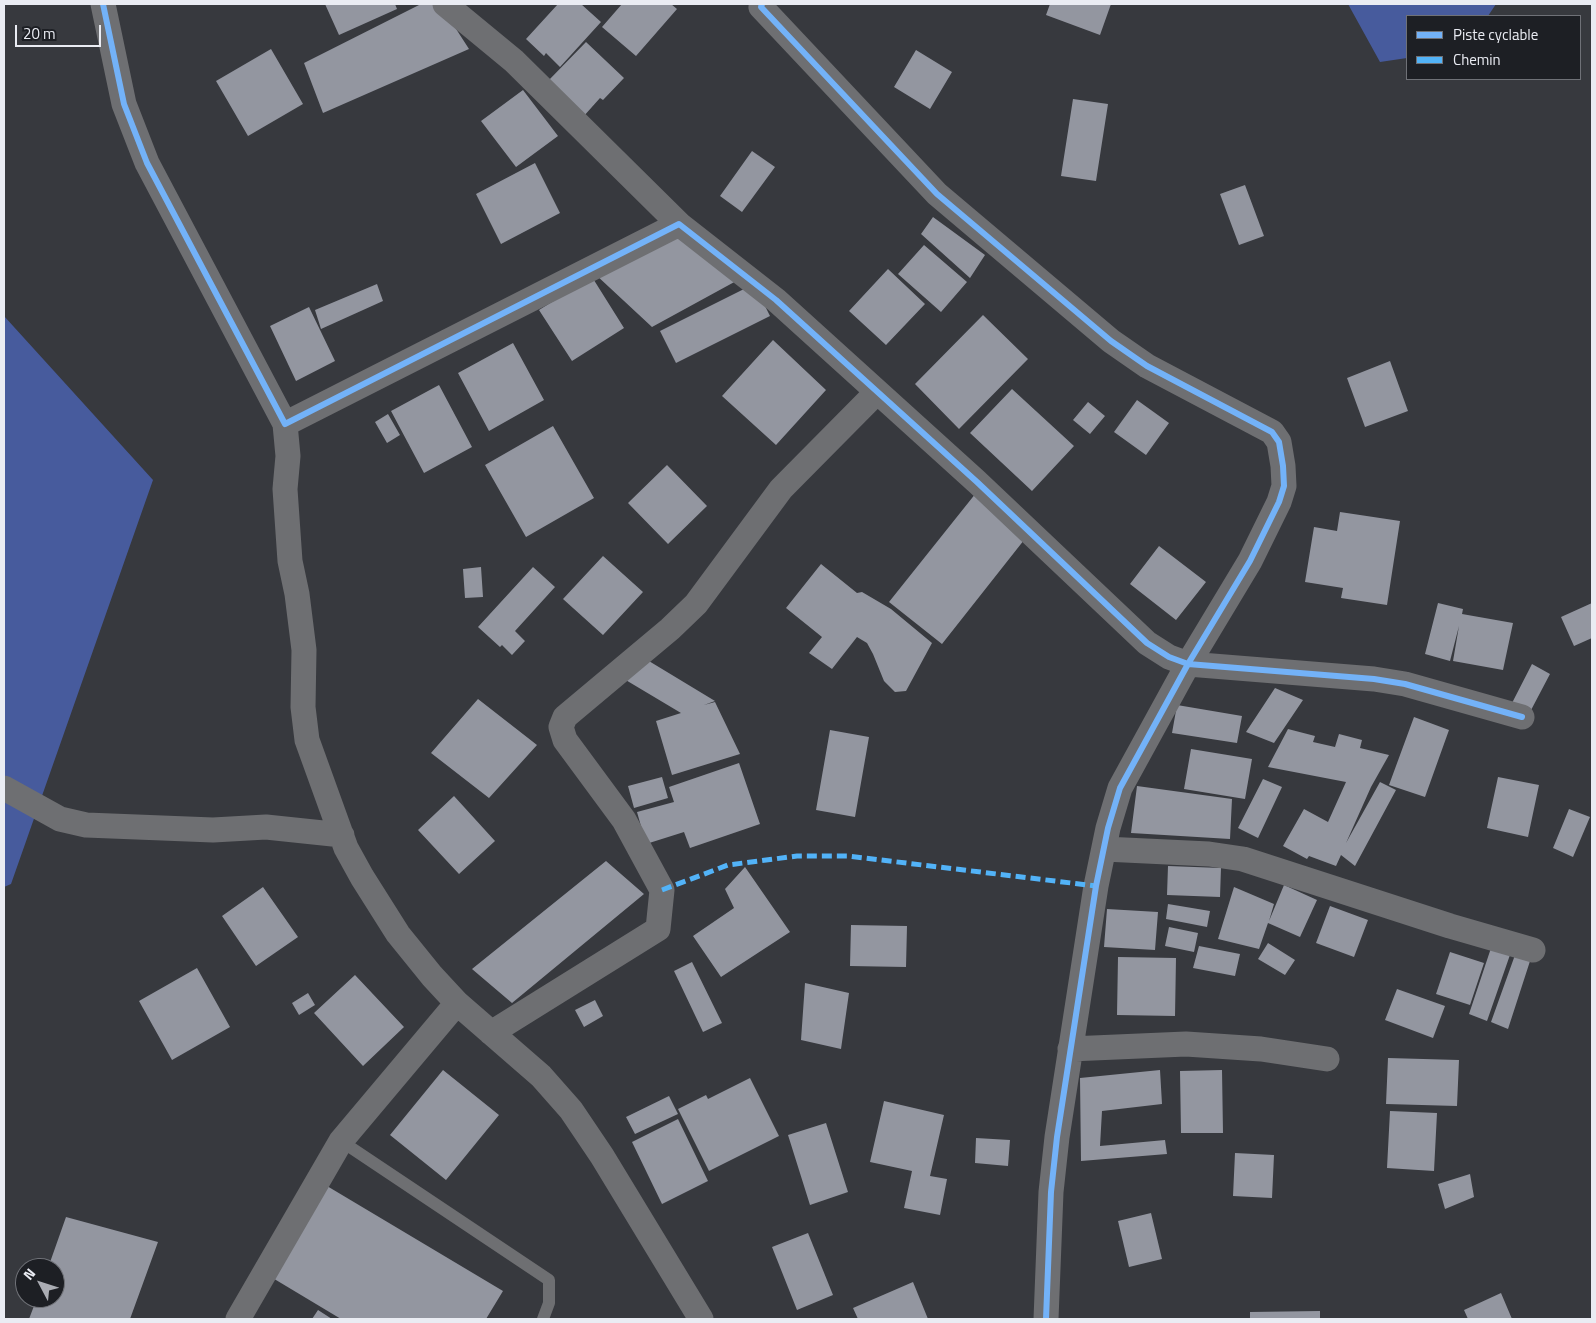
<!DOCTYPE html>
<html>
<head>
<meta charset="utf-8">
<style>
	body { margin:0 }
	#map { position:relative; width:1596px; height:1323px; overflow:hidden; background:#37393e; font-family:"Titillium Web",sans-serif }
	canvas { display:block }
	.frame { position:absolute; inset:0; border:5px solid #eaecf3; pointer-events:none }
	.legend { position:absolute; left:1406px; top:15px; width:175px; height:65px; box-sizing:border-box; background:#1d1f24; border:1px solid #6f7177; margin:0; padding:6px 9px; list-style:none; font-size:15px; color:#eaecf3 }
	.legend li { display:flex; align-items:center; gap:10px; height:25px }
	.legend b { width:25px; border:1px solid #6f7177 }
	.north { position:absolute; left:15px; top:1258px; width:50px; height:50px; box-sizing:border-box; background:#1d1f24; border:1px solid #6f7177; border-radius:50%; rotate:310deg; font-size:14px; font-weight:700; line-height:20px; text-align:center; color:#eaecf3 }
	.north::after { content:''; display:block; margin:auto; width:18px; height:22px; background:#abadb4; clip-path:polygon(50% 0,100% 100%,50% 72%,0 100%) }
	.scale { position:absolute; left:15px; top:25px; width:86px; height:22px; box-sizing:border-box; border:2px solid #eaecf3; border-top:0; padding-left:6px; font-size:15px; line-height:18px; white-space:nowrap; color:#eaecf3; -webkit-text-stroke:4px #1d1f24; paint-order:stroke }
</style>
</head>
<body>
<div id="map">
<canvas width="1596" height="1323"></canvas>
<div class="frame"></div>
<ul class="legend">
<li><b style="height:6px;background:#73b2f8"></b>Piste cyclable</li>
<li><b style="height:6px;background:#52b3f8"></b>Chemin</li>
</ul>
<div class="north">N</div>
<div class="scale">20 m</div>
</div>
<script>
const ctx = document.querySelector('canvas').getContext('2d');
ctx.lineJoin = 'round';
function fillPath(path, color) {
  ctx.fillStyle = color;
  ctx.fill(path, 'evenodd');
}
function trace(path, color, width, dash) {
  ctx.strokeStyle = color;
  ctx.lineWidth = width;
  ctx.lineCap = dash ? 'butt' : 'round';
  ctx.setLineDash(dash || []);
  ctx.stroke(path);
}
fillPath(new Path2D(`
	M1348,4H1496L1488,16H1407V58L1380,62Z
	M4,316L153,480L11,884L4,887Z`), '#475b9d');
fillPath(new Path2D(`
	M325,4H395L397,9L339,35Z
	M421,4H440L469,49L323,113L304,63Z
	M558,4H581L601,22L560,67L546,53L544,56L526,39Z
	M622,4H671L677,9L636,56L602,27Z
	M1050,4H1111L1100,35L1046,15Z
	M586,42L624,78L603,100L600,98L583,117L548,81Z
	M271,49L303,104L248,136L216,81Z
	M916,50L952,72L930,109L894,87Z
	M523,90L558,136L516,167L481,121Z
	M1073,99L1108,104L1096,181L1061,176Z
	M752,151L775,167L742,212L720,196Z
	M535,163L560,213L501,244L476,194Z
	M1245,185L1264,236L1239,245L1220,194Z
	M933,217L985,255L970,278L921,234Z
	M679,228L738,280L652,327L595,274Z
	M924,245L967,282L941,312L898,274Z
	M888,269L925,304L886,345L849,311Z
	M592,277L624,328L572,361L539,310Z
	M377,284L383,301L321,329L315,310Z
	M754,284L770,316L676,363L660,331Z
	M309,307L335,361L296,381L270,326Z
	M983,315L1028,359L959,429L915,384Z
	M773,340L826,390L776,445L722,396Z
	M513,343L544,400L489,431L458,373Z
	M1390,361L1408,411L1365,427L1347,378Z
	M439,385L472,447L424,473L391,411Z
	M1012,389L1074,446L1032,491L970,433Z
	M1137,400L1169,423L1146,455L1114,432Z
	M1088,402L1105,416L1090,434L1073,420Z
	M388,414L400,435L387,443L375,422Z
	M553,426L594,498L526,537L485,465Z
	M667,465L707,506L668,544L628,503Z
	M976,493L1028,535L942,644L889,602Z
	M1340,512L1400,521L1387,605L1341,598L1343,588L1305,582L1314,527L1337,531Z
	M1159,546L1206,582L1176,620L1130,584Z
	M603,556L643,592L603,635L563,599Z
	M821,564L857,593L862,592L891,609L932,643L906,691L895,692L884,681L873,654L867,643L857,637L832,669L809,653L822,637L786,608Z
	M481,567L483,597L465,598L463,569Z
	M533,567L555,587L515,631L525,641L512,655L502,645L500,647L478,627Z
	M1438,603L1463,609L1462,614L1513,623L1503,670L1453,661L1459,626L1450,661L1425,654Z
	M1592,603V638L1574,646L1561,617Z
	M634,652L715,701L704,705L715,702L740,754L672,775L656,721L681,713L619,676Z
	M1532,664L1550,674L1530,712L1512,703Z
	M1275,688L1303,700L1274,743L1246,732Z
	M478,699L537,745L489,798L431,753Z
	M1177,705L1242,716L1237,743L1172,733Z
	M1414,717L1449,730L1425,797L1389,785Z
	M1288,729L1315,736L1313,742L1335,747L1339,734L1362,740L1360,748L1389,755L1371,787L1346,843L1380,782L1396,790L1355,866L1341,855L1336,866L1309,856L1307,859L1283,846L1304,809L1328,822L1346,782L1268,767Z
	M830,730L869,737L855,817L816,810Z
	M1191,749L1252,759L1245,799L1184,789Z
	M739,763L760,824L690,848L684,832L646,844L637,812L674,802L669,787Z
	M662,777L668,798L634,808L628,786Z
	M1498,777L1539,785L1528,837L1487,828Z
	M1263,779L1282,787L1258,838L1238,828Z
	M1137,786L1232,799L1230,839L1131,833Z
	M454,796L495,841L459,874L418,830Z
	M1569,809L1590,817L1573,857L1553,848Z
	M606,861L644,894L512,1003L472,969Z
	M1168,866L1221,868L1220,897L1167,895Z
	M745,867L790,932L721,977L693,936L734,908L725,889Z
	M1284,885L1317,900L1300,937L1268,923L1259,949L1218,939L1234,887L1274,904L1269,921Z
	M263,887L298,937L256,966L222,916Z
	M1168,904L1210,911L1207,927L1166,919Z
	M1330,906L1368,920L1354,957L1316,943Z
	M1107,909L1158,912L1155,950L1104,947Z
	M851,925L907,926L906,967L850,966Z
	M1169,927L1198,933L1194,952L1165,946Z
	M1268,943L1295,960L1285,975L1258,959Z
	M1492,945L1511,952L1487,1021L1469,1014Z
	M1199,946L1240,954L1235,976L1193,968Z
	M1450,952L1484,963L1470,1005L1436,994Z
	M1515,955L1531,958L1508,1029L1491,1022Z
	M1118,957L1176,958L1175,1016L1117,1015Z
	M692,962L722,1023L703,1032L674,971Z
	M197,968L230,1027L172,1060L139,1001Z
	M355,975L404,1027L363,1066L314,1013Z
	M805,983L849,993L841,1049L801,1040Z
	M1397,989L1445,1006L1433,1038L1385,1020Z
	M308,993L315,1005L299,1015L292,1003Z
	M595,1000L603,1016L584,1027L575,1010Z
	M1388,1058L1459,1060L1457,1106L1386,1104Z
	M443,1070L499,1115L446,1180L390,1135Z
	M1160,1070L1162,1104L1102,1111L1100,1146L1165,1140L1167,1154L1081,1161L1080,1078Z
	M1222,1070L1223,1133H1181L1180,1071Z
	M750,1078L779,1136L709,1171L678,1109L706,1095L708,1099Z
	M669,1096L678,1114L635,1134L626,1117Z
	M884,1101L944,1115L930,1176L947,1179L940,1215L904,1208L912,1171L870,1162Z
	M1390,1111L1437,1113L1434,1171L1387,1168Z
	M678,1119L708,1181L662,1204L632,1142Z
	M826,1123L848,1192L810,1205L788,1135Z
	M976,1138L1010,1140L1008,1166L975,1163Z
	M1235,1153L1274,1155L1272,1198L1233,1196Z
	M1470,1174L1474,1197L1445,1209L1438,1184Z
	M327,1186L503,1291L486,1319H341L271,1277Z
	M1151,1213L1162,1259L1129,1267L1118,1221Z
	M66,1217L158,1242L130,1319H29L37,1298H55V1268H48Z
	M808,1233L833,1295L797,1310L772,1247Z
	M913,1282L928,1319H858L853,1308Z
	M1501,1293L1512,1319H1468L1464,1310Z
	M318,1310L332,1319H312Z
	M1320,1311V1319H1250V1312Z`), '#9396a0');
trace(new Path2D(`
	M341,1141L549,1280V1303L543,1319`), '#6e6f72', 12);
trace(new Path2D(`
	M103,4L124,104L147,163L285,424L679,224L776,300L977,482L1147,643L1169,657L1188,664L1374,679L1405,684L1522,717
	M445,4L514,61L679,224
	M762,4L761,7L937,194L1111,341L1147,366L1272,432L1279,442L1283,466L1284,486L1279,502L1250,561L1188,664L1120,788L1108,828L1096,886L1057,1137L1051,1192L1046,1319
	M285,424L288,456L285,489L290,561L297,594L304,650L303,707L307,740L346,848L362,877L398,934L432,976L457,1003L541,1076L571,1110L602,1156L701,1319
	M4,788L60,819L86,825L213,830L266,827L342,835
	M1104,849L1209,854L1243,859L1450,926L1533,950
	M491,1033L658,929L662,890L624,820L565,740L561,727L565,717L670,629L696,604L781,489L877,392
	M1070,1049L1186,1044L1261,1049L1327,1059
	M238,1319L341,1141L457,1003`), '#6e6f72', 25);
trace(new Path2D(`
	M662,890L728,865L797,856H848L1096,886`), '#52b3f8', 5, [10, 5]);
trace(new Path2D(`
	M103,4L124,104L147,163L285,424L679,224L776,300L977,482L1147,643L1169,657L1188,664L1374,679L1405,684L1522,717
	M762,4L761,7L937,194L1111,341L1147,366L1272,432L1279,442L1283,466L1284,486L1279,502L1250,561L1188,664L1120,788L1108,828L1096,886L1057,1137L1051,1192L1046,1319`), '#73b2f8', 6);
</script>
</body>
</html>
